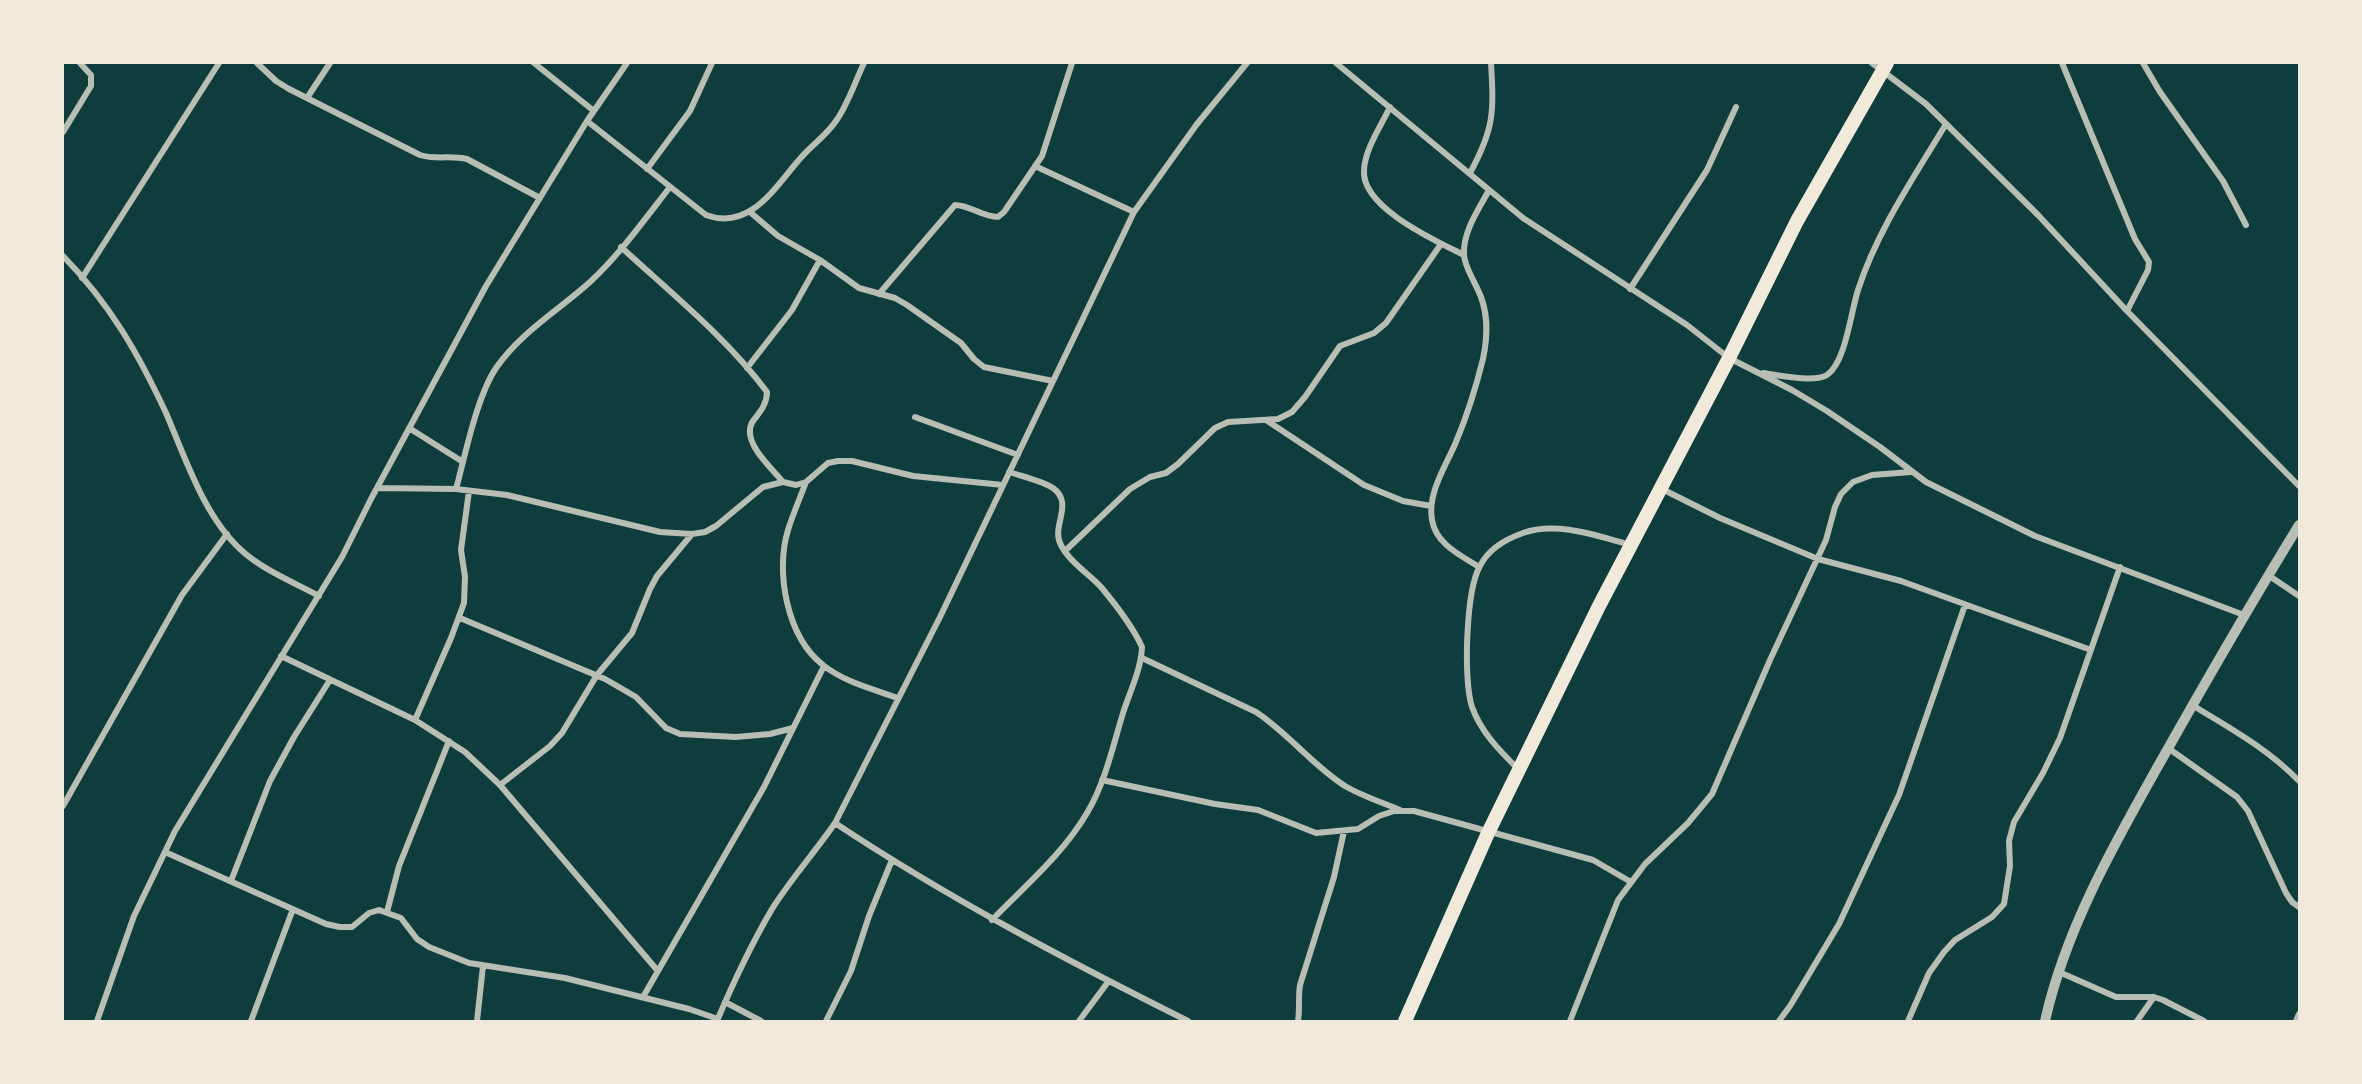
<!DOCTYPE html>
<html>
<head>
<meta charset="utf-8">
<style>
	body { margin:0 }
	#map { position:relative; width:2362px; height:1084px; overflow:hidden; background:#0f3d3e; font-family:Inter,sans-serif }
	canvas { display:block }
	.frame { position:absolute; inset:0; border:64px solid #f1e9da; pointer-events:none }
</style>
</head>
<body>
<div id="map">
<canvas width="2362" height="1084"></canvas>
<div class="frame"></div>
</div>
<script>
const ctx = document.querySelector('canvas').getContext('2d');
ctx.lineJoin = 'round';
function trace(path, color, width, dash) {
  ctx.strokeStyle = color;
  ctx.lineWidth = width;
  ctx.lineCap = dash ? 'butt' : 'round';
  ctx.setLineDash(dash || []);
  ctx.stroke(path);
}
trace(new Path2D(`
	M257,63L276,81L289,89L420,155C435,160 451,155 467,159L540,198
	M534,63L594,111
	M1336,63L1523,218L1687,325L1729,358L1792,390L1827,411L1880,447L1926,482L2035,536L2244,615
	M1872,63L1926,104L2038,215L2127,311L2299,486
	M2062,63L2135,239L2149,262L2148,270L2127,311
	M2143,63L2160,92L2223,181L2246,225
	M307,98L330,63
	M1390,107C1381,126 1365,149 1364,170C1361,207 1434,240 1464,255
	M587,121L706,215C749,231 774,189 798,161C810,146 825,137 836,121C848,104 855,82 864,63
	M63,132L91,86V75L80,63
	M1035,166L1134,212
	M647,169L690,111L712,63
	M1470,173C1494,129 1494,113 1491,63
	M750,212L778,236L820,260L859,288L895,298L907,305L961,343L974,359L984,367L1053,381
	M621,247C671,293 726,337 767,392C767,404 760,412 753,421C740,441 771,467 783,482
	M63,256C110,304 138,353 166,413C185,457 204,516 240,549C261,569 293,582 319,596
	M82,278L219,63
	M1630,289L1707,170L1736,107
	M879,294L955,205C970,205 982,217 998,217L1004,212L1042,156L1072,63
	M747,368L792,310L820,260
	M1763,373C1778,375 1814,383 1827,375C1846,362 1851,311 1858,290C1877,231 1914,177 1946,124
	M915,417L1018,455
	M1266,420L1364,485L1403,501L1431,506
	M409,428L463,462
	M806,482C800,498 793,514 788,530C775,572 787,637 823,665C844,682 873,689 898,698
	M377,488L456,489L507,495L660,532L692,534L705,532L716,526L763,487L783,482L796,485L806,482L828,463L838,461H852L913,476L1003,485
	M456,489C465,456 477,396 496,368C521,332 559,310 590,282C620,254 645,219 670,187
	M1662,489L1720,518L1818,559L1901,581L2091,650
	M1065,551L1130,489L1150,477L1166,473L1178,464L1215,428L1228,422L1278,419L1292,412L1305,397L1340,346L1374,333L1386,323L1441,244
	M1479,567C1460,555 1436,544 1432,520C1427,493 1446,466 1456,442C1467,416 1476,387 1483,359C1488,335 1489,311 1477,288C1472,277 1464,265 1464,254C1463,231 1479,209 1489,190
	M2268,575L2299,596
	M460,618L605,679L636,697L666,728L680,734L736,737L770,734L793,728
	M281,656L415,720L465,752L500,785L657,970
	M1142,658L1256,712C1288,733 1312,765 1345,786C1362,796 1381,802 1400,810
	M2192,705C2230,728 2268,749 2299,781
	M415,720L451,638L464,603L465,577L461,550L469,491
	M2168,748L2237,797L2248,811L2286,893L2292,902L2299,907
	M1518,769C1499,750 1481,732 1472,707C1463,680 1466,590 1480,566C1488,550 1506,539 1523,533C1557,521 1597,536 1631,545
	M1102,780L1215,804L1258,810L1316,833L1358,829L1379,816L1394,811H1414L1593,860L1631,882
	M500,785L550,746L562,733L597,675L632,633L650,589L657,576L692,534
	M63,806L182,595L227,534
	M835,823C948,898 1066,960 1188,1021
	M165,852L326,924L340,927H352L369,913L379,910L401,918L417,939L429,947L469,963L565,978L689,1009L718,1019
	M231,881L270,781L294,737L330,680
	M387,912L399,866L449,741
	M992,920C1025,886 1063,854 1087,813C1105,783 1113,746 1123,713C1130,691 1141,670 1142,647C1132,625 1116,605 1101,587C1088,573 1068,561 1060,543C1052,525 1074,503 1053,488C1043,481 1021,476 1009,472
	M2059,972L2116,997H2154L2163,1000L2204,1021
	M643,997L764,787L824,666
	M725,1002L761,1021
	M97,1021L134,916L175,831L342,557L371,499L486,286L587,121L627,63
	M251,1021L293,909
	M477,1021L483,966
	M717,1021C733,983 751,945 772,909C791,879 815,852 835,823L940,617L1134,212L1197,124L1247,63
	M826,1021L851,971L869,916L892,860
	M1079,1021L1108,982
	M1298,1021C1300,1008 1298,997 1300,985L1334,877L1344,831
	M1570,1021L1618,900L1645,864L1688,823L1712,794L1770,660L1826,540L1835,507L1841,494L1853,482L1872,475L1911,472
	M1779,1021L1790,1006L1839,924L1899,795L1965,605
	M1908,1021L1929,973L1944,952L1955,940L1992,917L2004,904L2010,866L2009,841L2014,822L2043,773L2060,738L2120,567
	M2137,1021L2154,997
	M2296,1021L2299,1014`), '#b8beb3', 6);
trace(new Path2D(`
	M2045,1021C2065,931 2112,848 2157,768C2203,686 2250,605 2299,525`), '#b8beb3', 10);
trace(new Path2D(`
	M1405,1021L1488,833L1599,606L1729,358L1797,221L1887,63`), '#f1e9da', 14);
</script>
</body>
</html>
